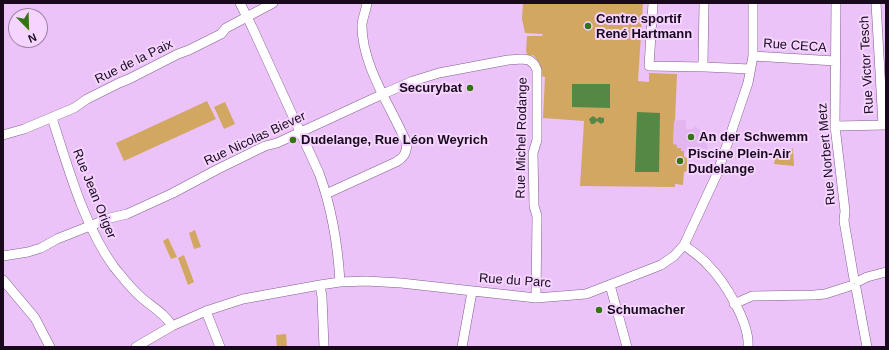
<!DOCTYPE html>
<html>
<head>
<meta charset="utf-8">
<style>
	body { margin:0 }
	#map { position:relative; width:889px; height:350px; overflow:hidden; background:#ecc3f9; font-family:Helvetica,sans-serif }
	canvas { display:block }
	.frame { position:absolute; inset:0; border:4px solid #180a1c; pointer-events:none }
	.north { position:absolute; left:8px; top:8px; width:40px; height:40px; box-sizing:border-box; background:#f5d4ff; border:1px solid #9d83a4; border-radius:50%; rotate:157deg; font-size:11px; font-weight:700; line-height:16px; text-align:center; color:#180a1c }
	.north::after { content:''; display:block; margin:auto; width:14px; height:18px; background:#337512; clip-path:polygon(50% 0,100% 100%,50% 72%,0 100%) }
</style>
</head>
<body>
<div id="map">
<canvas width="889" height="350"></canvas>
<div class="frame"></div>
<div class="north">N</div>
</div>
<script>
const ctx = document.querySelector('canvas').getContext('2d');
ctx.lineJoin = 'round';
function fillPath(path, color) {
  ctx.fillStyle = color;
  ctx.fill(path, 'evenodd');
}
function trace(path, color, width, dash) {
  ctx.strokeStyle = color;
  ctx.lineWidth = width;
  ctx.lineCap = dash ? 'butt' : 'round';
  ctx.setLineDash(dash || []);
  ctx.stroke(path);
}
function label(font, color, halo, rows, align = 'center') {
  ctx.font = font + ' Helvetica,sans-serif';
  ctx.lineWidth = 4;
  ctx.setLineDash([]);
  ctx.textBaseline = 'middle';
  ctx.strokeStyle = halo;
  ctx.fillStyle = color;
  for (const [text, x, y, turn = 0] of rows) {
    ctx.save();
    ctx.translate(x, y);
    ctx.rotate((+turn || 0) * Math.PI / 180);
    ctx.textAlign = isNaN(turn) ? turn : align;
    if (halo) ctx.strokeText(text, 0, 0);
    ctx.fillText(text, 0, 0);
    ctx.restore();
  }
}
fillPath(new Path2D(`
	M678,120H686V129H692L696,126L699,130H708L707,152L685,151L684,155V151H681L673,144L674,121Z`), '#e3b6f2');
fillPath(new Path2D(`
	M523,3H643L638,81L649,82V73L677,74L675,121H674L673,144L677,145V148H681V151H684V157L687,158V171L684,172L683,185L675,184V187L580,186L584,121L543,118L545,77L541,76C542,67 540,62 533,55H528L526,52L527,36H542L543,34L525,33L522,19Z
	M207,101L216,119L124,161L116,143Z
	M225,102L235,124L224,129L214,107Z
	M793,148L794,166L774,164L776,151H787Z
	M195,230L201,247L194,249L189,233Z
	M168,238L177,257L171,259L163,241Z
	M184,255L194,282L188,285L178,258Z
	M286,334L287,347H277L276,335Z`), '#d2a762');
fillPath(new Path2D(`
	M572,84H610V108L572,107Z
	M637,112L660,113L659,172H635Z
	M593,116L597,119L599,117L604,118V122L601,124L597,121L594,124H591L589,119Z`), '#568845');
const street = new Path2D(`
	M240,3L252,27L319,173C331,206 338,247 340,282
	M653,3L649,66L705,67L703,64L704,3
	M836,3L835,126L845,211L844,221L854,279
	M876,3L883,125
	M753,56L835,61
	M705,67L750,69
	M52,118C68,167 84,226 114,267C123,278 132,290 143,299C154,308 165,314 172,326
	M835,126L886,125
	M3,135L24,129L74,108L87,99L119,83L129,79L178,54L189,50L221,34L226,28L273,3
	M326,194L396,162C404,157 406,154 407,144C392,108 361,65 362,24C363,17 366,10 367,3
	M684,245C693,252 701,257 708,265C725,282 750,323 748,347
	M3,256L28,252L41,248L57,239L110,218L127,214L173,193L218,169L265,146L277,143L383,94L413,81L439,73L508,60L522,59L529,60L534,64L537,70V140L533,153L534,206L537,216L536,298
	M3,280L35,318L50,347
	M859,281L867,277L886,272
	M320,285L322,297L324,347
	M610,285L627,347
	M856,288L867,347
	M734,304L752,296L814,295L825,294L850,286
	M206,311L220,347
	M136,347L172,326L206,311L243,299L320,285L340,282L366,281L401,283L536,298L586,294L661,265L674,256L684,245L717,174L748,83L753,56V3
	M462,347L472,292`);
trace(street, '#825e8e', 10);
trace(street, '#fff', 9);
for (const [x, y, r, color] of [
	[588,26,4,"#337512"],
	[470,88,4,"#337512"],
	[691,137,4,"#337512"],
	[293,140,4,"#337512"],
	[680,161,4,"#337512"],
	[599,310,4,"#337512"]
]) {
  const dot = new Path2D();
  dot.arc(x, y, r, 0, 2 * Math.PI);
  ctx.fillStyle = color;
  ctx.fill(dot);
  trace(dot, '#f5d4ff', 1.5);
}
label('bold 13px', '#180a1c', '#f5d4ff', [
	["Centre sportif",596,19],
	["René Hartmann",596,34],
	["Securybat",462,88,"right"],
	["An der Schwemm",699,137],
	["Dudelange, Rue Léon Weyrich",301,140],
	["Piscine Plein-Air",688,154],
	["Dudelange",688,169],
	["Schumacher",607,310]
], 'left');
label('13px', '#180a1c', '#f5d4ff', [
	["Rue CECA",795,46,4],
	["Rue de la Paix",134,62,-26],
	["Rue Victor Tesch",867,65,-93],
	["Rue Michel Rodange",522,138,-89],
	["Rue Nicolas Biever",255,139,-25],
	["Rue Norbert Metz",827,154,-95],
	["Rue Jean Origer",94,194,68],
	["Rue du Parc",515,281,4]
]);
</script>
</body>
</html>
